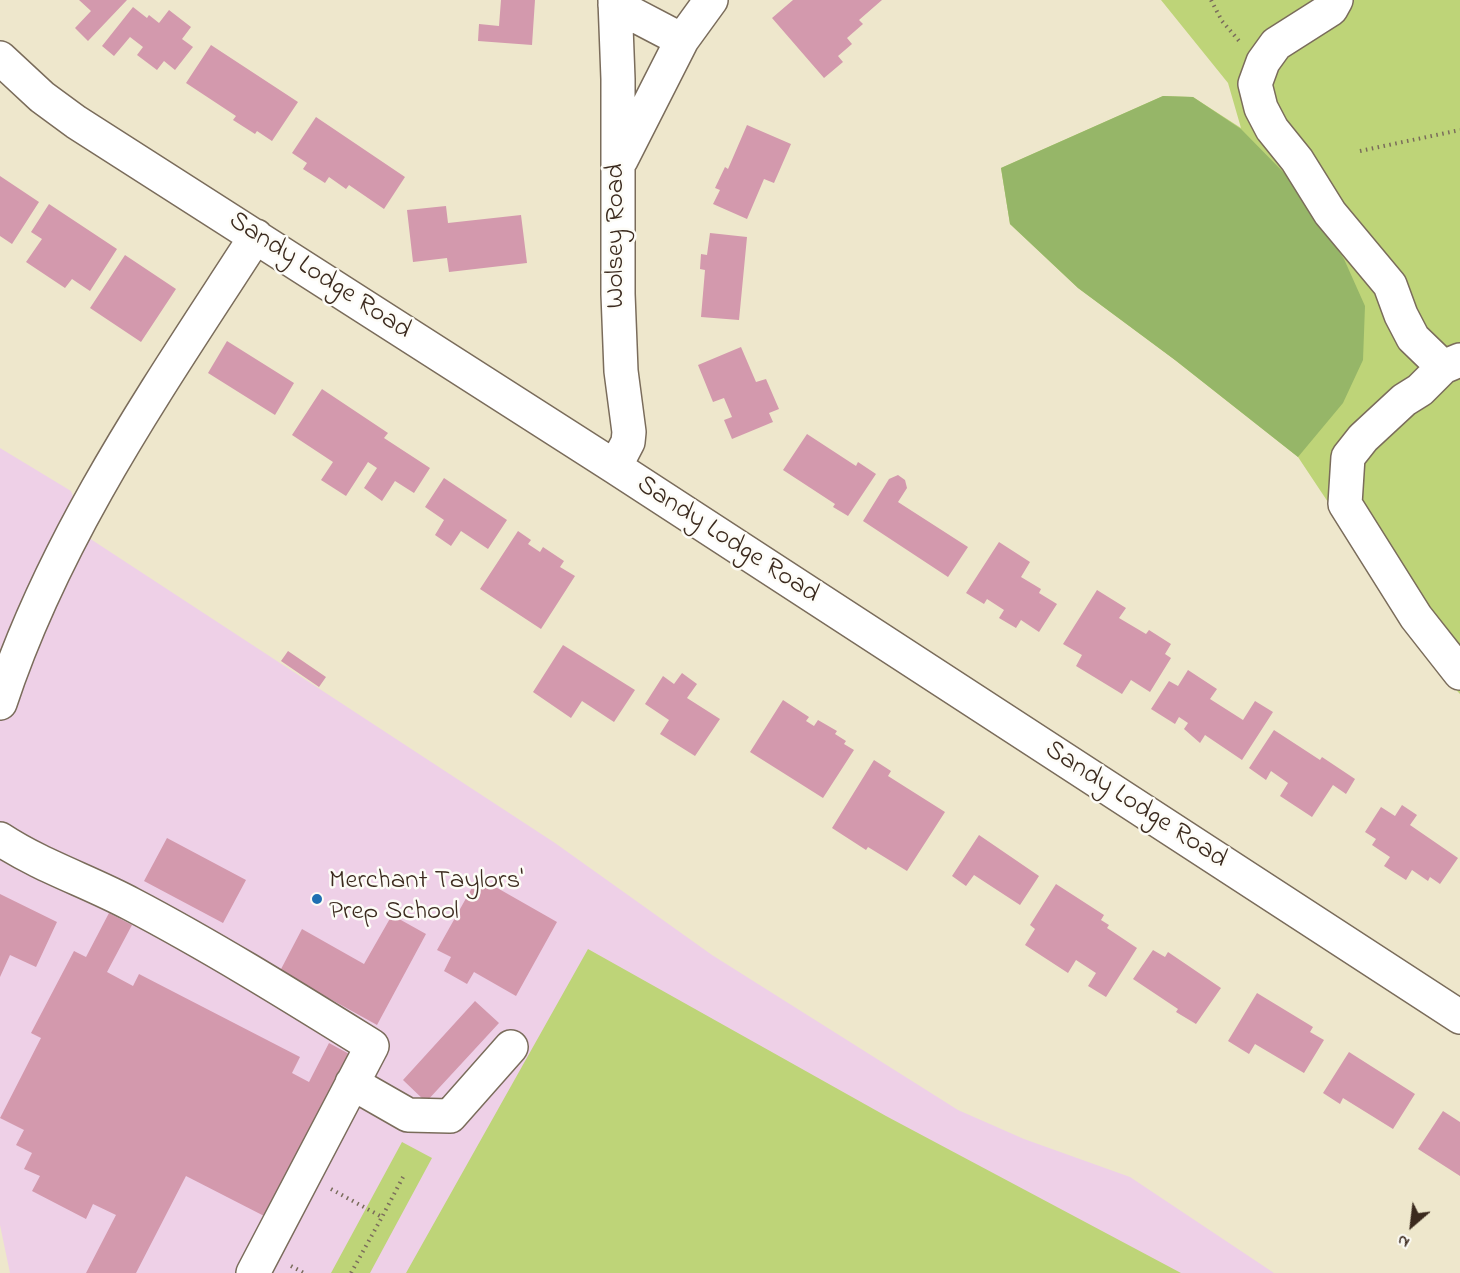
<!DOCTYPE html>
<html>
<head>
<meta charset="utf-8">
<style>
	body { margin:0 }
	#map { position:relative; width:1460px; height:1273px; overflow:hidden; background:#eee7cc; font-family:"Indie Flower",sans-serif }
	canvas { display:block }
	.north { position:absolute; left:1382px; top:1195px; width:60px; height:60px; -webkit-text-stroke:4px #fdfcf7; paint-order:stroke; rotate:208deg; font-size:16px; font-weight:700; line-height:24px; text-align:center; color:#3b2a1e }
	.north::after { content:''; display:block; margin:auto; width:21px; height:27px; background:#3b2a1e; clip-path:polygon(50% 0,100% 100%,50% 72%,0 100%) }
</style>
</head>
<body>
<div id="map">
<canvas width="1460" height="1273"></canvas>
<div class="north">N</div>
</div>
<script>
const ctx = document.querySelector('canvas').getContext('2d');
ctx.lineJoin = 'round';
function fillPath(path, color) {
  ctx.fillStyle = color;
  ctx.fill(path, 'evenodd');
}
function trace(path, color, width, dash) {
  ctx.strokeStyle = color;
  ctx.lineWidth = width;
  ctx.lineCap = dash ? 'butt' : 'round';
  ctx.setLineDash(dash || []);
  ctx.stroke(path);
}
function label(font, color, halo, rows, align = 'center') {
  ctx.font = font + ' "Indie Flower",sans-serif';
  ctx.lineWidth = 5;
  ctx.setLineDash([]);
  ctx.textBaseline = 'middle';
  ctx.strokeStyle = halo;
  ctx.fillStyle = color;
  for (const [text, x, y, turn = 0] of rows) {
    ctx.save();
    ctx.translate(x, y);
    ctx.rotate((+turn || 0) * Math.PI / 180);
    ctx.textAlign = isNaN(turn) ? turn : align;
    if (halo) ctx.strokeText(text, 0, 0);
    ctx.fillText(text, 0, 0);
    ctx.restore();
  }
}
fillPath(new Path2D(`
	M0,448L71,491L89,538L555,843L712,955L958,1110L1024,1139L1130,1177L1274,1273H10L0,1225Z`), '#eed0e7');
fillPath(new Path2D(`
	M1161,0H1460V694L1445,678L1298,457L1175,360L1078,288L1010,224L1001,168L1163,96L1193,97L1241,128L1228,83Z
	M588,949L886,1116L1181,1273H406Z
	M402,1142L432,1158L370,1273H331Z`), '#bed478');
fillPath(new Path2D(`
	M1163,96L1193,97L1241,129L1293,182L1344,259L1365,306L1363,360L1343,403L1298,457L1175,360L1078,288L1010,224L1001,168Z`), '#96b668');
fillPath(new Path2D(`
	M79,0H127L88,41L75,28L91,11Z
	M501,0H535L532,45L478,41L479,24L499,26Z
	M793,0H882L859,20L863,24L847,38L852,44L838,56L843,62L824,78L772,18Z
	M133,7L147,18L149,15L159,23L169,10L191,27L182,39L193,47L175,70L164,61L157,70L137,55L143,47L130,37L114,56L102,46Z
	M211,45L298,102L272,141L257,131L255,134L233,120L236,116L186,83Z
	M316,117L405,177L384,209L349,185L346,189L329,177L325,183L303,169L307,163L292,153Z
	M747,125L791,144L774,183L764,179L747,219L713,204L720,190L715,188L725,167L728,169Z
	M0,176L39,202L12,244L0,236Z
	M49,204L117,249L90,291L72,279L65,288L26,262L42,239L31,232Z
	M446,206L448,223L521,215L527,263L449,272L447,258L413,262L407,210Z
	M710,233L747,237L739,320L701,317L705,270L700,269L701,254L707,255Z
	M125,255L176,289L141,342L90,308Z
	M227,341L294,383L275,415L208,373Z
	M741,347L756,382L766,379L779,409L769,413L773,422L732,439L724,420L732,417L724,398L713,402L698,365Z
	M322,389L388,433L384,438L430,468L414,493L395,481L382,501L364,488L377,468L368,462L346,496L321,480L333,462L292,435Z
	M807,434L856,466L858,462L876,474L848,516L833,507L835,504L783,470Z
	M898,475L905,480L907,488L898,502L968,547L948,577L863,521L889,479Z
	M444,478L507,520L488,549L461,531L451,546L435,535L444,520L425,507Z
	M518,531L531,540L528,544L540,552L543,547L564,561L560,567L575,576L541,629L480,589Z
	M999,542L1030,562L1021,577L1041,589L1039,593L1057,604L1039,632L1021,620L1016,628L999,618L1004,610L987,599L984,604L966,593Z
	M1097,590L1126,608L1119,618L1146,634L1149,630L1171,644L1165,654L1171,658L1150,692L1131,680L1122,694L1076,666L1082,655L1063,644Z
	M563,645L635,690L614,722L582,701L571,718L533,692Z
	M288,651L326,677L319,687L281,661Z
	M1188,670L1217,689L1210,699L1243,720L1255,701L1273,712L1242,760L1205,735L1200,743L1184,729L1188,723L1179,717L1175,724L1151,709L1169,681L1178,686Z
	M682,673L697,684L687,698L720,719L695,756L660,734L669,720L645,704L663,676L674,684Z
	M783,700L809,717L806,721L814,726L818,720L837,731L835,734L846,741L844,744L854,750L823,798L750,752Z
	M1274,730L1320,760L1322,757L1355,779L1346,794L1333,785L1312,817L1280,796L1288,783L1271,771L1266,780L1249,768Z
	M874,760L891,771L888,776L945,812L907,871L868,847L866,850L832,828Z
	M1402,805L1417,815L1410,825L1458,858L1440,884L1430,877L1428,881L1412,870L1406,880L1384,866L1390,857L1372,845L1376,839L1365,832L1381,807L1395,816Z
	M979,835L1039,876L1020,905L974,875L966,886L952,876Z
	M167,838L246,880L223,923L144,881Z
	M478,877L557,922L516,996L474,972L467,984L444,971L451,957L437,950Z
	M1056,884L1104,915L1101,920L1109,925L1107,928L1137,948L1106,997L1088,986L1096,973L1076,960L1068,973L1025,945L1035,929L1030,925Z
	M0,894L57,922L36,967L10,955L0,977Z
	M109,913L132,925L107,972L133,986L139,974L300,1057L292,1073L309,1082L329,1043L351,1055L268,1218L186,1176L136,1273H86L116,1215L93,1204L86,1219L32,1191L40,1176L24,1169L32,1153L16,1145L24,1130L0,1118L41,1038L31,1033L74,951L86,957Z
	M392,915L426,934L377,1025L280,971L302,929L364,964Z
	M1153,950L1165,957L1168,952L1221,988L1196,1024L1176,1012L1178,1009L1133,979Z
	M1257,993L1313,1027L1310,1032L1324,1040L1304,1073L1255,1044L1249,1054L1228,1041Z
	M475,1001L499,1023L426,1102L403,1080Z
	M1349,1052L1415,1094L1393,1129L1343,1098L1340,1104L1323,1093Z
	M1443,1111L1460,1122V1176L1418,1149Z`), '#d399ad');
const minor = new Path2D(`
	M615,0L618,79V294L621,371L629,432L628,442L615,467
	M1336,0L1331,9L1276,44L1263,62L1255,84L1261,108L1272,129L1297,160L1330,213L1390,285L1401,315L1413,338L1443,367
	M615,5L682,40
	M0,58L42,97L76,122L615,467L1460,1017
	M621,160L682,40L711,0
	M1460,360L1443,367L1420,390L1404,400L1363,438L1348,457L1345,504L1416,617L1460,673
	M0,703C56,533 160,385 256,236
	M0,839C41,866 88,881 131,904C213,947 293,997 372,1046L253,1273
	M352,1083L408,1115L450,1116L511,1047`);
trace(minor, '#7a6c5b', 36);
trace(new Path2D(`
	M1211,0L1222,21L1240,42
	M1360,151L1460,130
	M331,1189L382,1217L403,1177
	M291,1266L304,1273
	M351,1273L382,1217`), '#7a6c5b', 4, [1.5, 4.5]);
trace(minor, '#fff', 33);
for (const [x, y, r, color] of [
	[317,899,6,"#1f6fb2"]
]) {
  const dot = new Path2D();
  dot.arc(x, y, r, 0, 2 * Math.PI);
  ctx.fillStyle = color;
  ctx.fill(dot);
  trace(dot, '#fdfcf7', 2);
}
label('27px', '#3b2a1e', '#fdfcf7', [
	["Wolsey Road",618,236,-90],
	["Sandy Lodge Road",319,277,33],
	["Sandy Lodge Road",727,541,33],
	["Sandy Lodge Road",1135,806,33]
]);
label('27px', '#3b2a1e', '#fdfcf7', [
	["Merchant Taylors'",329,883],
	["Prep School",329,914]
], 'left');
</script>
</body>
</html>
